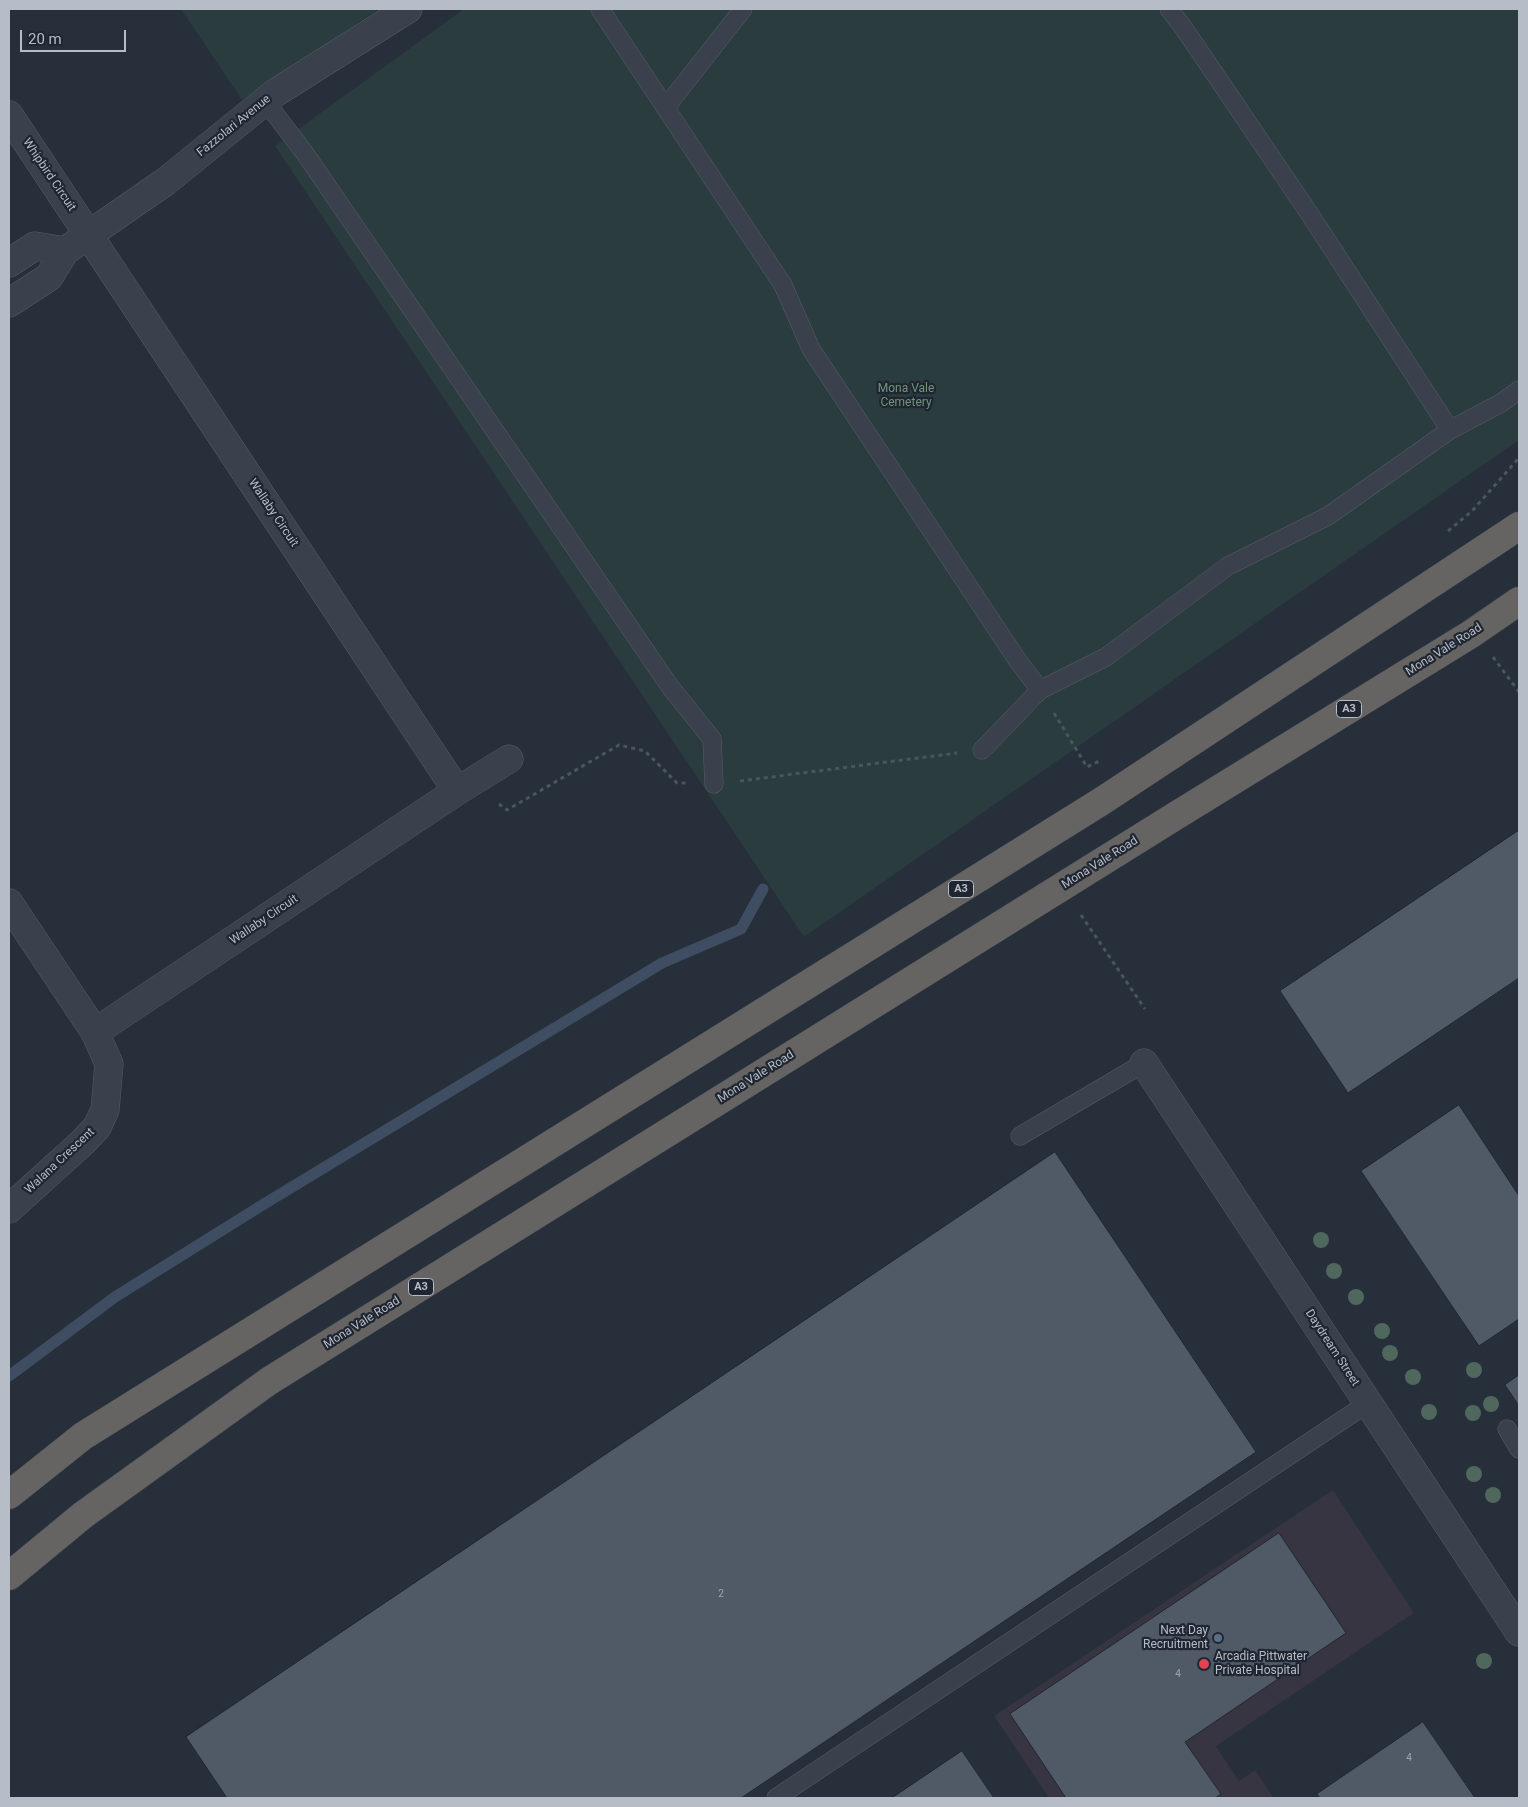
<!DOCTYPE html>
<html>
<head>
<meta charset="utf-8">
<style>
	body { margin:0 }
	#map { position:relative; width:1528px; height:1807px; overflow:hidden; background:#272f3b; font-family:Roboto,sans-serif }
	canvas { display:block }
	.frame { position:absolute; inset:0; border:10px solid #b7bdc7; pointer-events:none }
	.scale { position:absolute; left:20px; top:30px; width:106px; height:22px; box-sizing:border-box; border:2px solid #b7bdc7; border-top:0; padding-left:6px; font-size:15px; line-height:18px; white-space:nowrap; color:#b7bdc7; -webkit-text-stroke:4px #202631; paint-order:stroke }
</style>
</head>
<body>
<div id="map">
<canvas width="1528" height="1807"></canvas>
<div class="frame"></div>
<div class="scale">20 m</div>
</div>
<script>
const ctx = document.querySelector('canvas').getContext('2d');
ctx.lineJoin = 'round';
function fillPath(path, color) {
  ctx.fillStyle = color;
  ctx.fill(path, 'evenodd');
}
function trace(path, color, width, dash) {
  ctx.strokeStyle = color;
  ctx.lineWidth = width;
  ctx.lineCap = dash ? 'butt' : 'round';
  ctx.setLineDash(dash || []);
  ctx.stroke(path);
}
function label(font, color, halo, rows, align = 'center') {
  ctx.font = font + ' Roboto,sans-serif';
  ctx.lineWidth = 4.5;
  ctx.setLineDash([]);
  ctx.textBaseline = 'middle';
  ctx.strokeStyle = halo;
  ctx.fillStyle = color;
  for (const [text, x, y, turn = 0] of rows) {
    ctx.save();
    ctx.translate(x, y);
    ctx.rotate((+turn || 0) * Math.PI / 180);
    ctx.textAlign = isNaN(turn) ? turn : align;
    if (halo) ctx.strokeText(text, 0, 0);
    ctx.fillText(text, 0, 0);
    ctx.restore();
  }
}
fillPath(new Path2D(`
	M1333,1490L1414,1613L1216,1746L1239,1781L1255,1770L1274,1798H1049L994,1716Z`), '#363541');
fillPath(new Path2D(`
	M181,9H379L242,100Z
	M464,9H1519V440L804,937L275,146Z`), '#2a3c3d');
trace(new Path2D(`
	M9,1376L115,1297L264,1204L662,963L741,929L763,889`), '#3f4d62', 11);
const building = new Path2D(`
	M1518,831L1519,833V978L1348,1093L1280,991Z
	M1459,1105L1519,1196V1319L1479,1346L1361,1171Z
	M1055,1152L1256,1452L741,1798H227L186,1737Z
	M1519,1375V1406L1505,1385Z
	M1279,1533L1346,1633L1185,1742L1221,1794L1215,1798H1066L1010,1714Z
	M1423,1722L1475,1798H1320L1317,1794Z
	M962,1751L994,1798H892Z`);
fillPath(building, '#505a67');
trace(building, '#222833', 1);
const service = new Path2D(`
	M600,9L783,285L811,349L1018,661L1040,690
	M1169,9L1183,27L1311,216L1450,430
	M265,101L304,152L671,688L712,739L714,784
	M666,107L743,9
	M982,750L1040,690L1106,657L1228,566L1328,516L1450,430L1501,403L1519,390
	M1020,1136L1144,1063
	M1507,1429L1519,1449
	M776,1798L1368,1403`);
const minor = new Path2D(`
	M9,115L457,791
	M9,263L35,246L65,251
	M9,303L49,277L65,251L165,182L275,93L408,9
	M9,903L95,1032L109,1064L105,1110L97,1127L83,1142L9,1209
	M95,1032L457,791L509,759
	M1144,1063L1519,1632`);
const trunk = new Path2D(`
	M9,1495L83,1436L1102,801L1519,526
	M9,1576L83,1515L269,1381L1177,815L1471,634L1519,601`);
trace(service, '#565c67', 19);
trace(minor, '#565c67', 29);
trace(trunk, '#464c57', 29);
trace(new Path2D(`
	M1448,531L1472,511L1519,458
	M1493,657L1519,692
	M1054,713L1087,767L1101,760
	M740,781L957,753
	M499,804L507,810L619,745L645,751L677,783H686
	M1081,915L1145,1009`), '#47575a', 3, [4, 4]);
trace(service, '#3b414c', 18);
trace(minor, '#3b414c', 28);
trace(trunk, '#656462', 28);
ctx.fillStyle = '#4f675d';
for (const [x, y] of [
	[1321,1240],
	[1334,1271],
	[1356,1297],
	[1382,1331],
	[1390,1353],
	[1474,1370],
	[1413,1377],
	[1491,1404],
	[1429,1412],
	[1473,1413],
	[1474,1474],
	[1493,1495],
	[1484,1661]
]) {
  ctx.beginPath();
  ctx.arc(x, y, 8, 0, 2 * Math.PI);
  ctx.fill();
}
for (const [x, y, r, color] of [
	[1218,1638,5,"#5c6f8a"],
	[1204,1664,6,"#e0444e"]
]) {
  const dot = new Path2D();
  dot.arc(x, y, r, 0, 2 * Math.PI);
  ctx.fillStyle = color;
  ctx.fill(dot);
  trace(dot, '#202631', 2);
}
label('10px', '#9da4af', null, [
	["2",721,1594],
	["4",1178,1674],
	["4",1409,1758]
]);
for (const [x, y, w] of [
	[1349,709,25],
	[961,889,25],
	[421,1287,25]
]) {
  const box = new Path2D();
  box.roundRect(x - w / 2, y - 8.5, w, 17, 4);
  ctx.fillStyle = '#202631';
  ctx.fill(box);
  trace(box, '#b7bdc7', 1);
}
label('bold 11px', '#b7bdc7', null, [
	["A3",1349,709],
	["A3",961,889],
	["A3",421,1287]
]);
label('12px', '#b7bdc7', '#202631', [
	["Fazzolari Avenue",234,126,-39],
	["Whipbird Circuit",49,175,56],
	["Wallaby Circuit",273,513,56],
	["Mona Vale Road",1444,650,-32],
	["Mona Vale Road",1100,863,-32],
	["Wallaby Circuit",264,920,-34],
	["Mona Vale Road",756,1077,-32],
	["Walana Crescent",60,1161,-43],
	["Mona Vale Road",362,1323,-32],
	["Daydream Street",1332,1348,57]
]);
label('12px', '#709579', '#202631', [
	["Mona Vale",906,389],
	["Cemetery",906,403]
]);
label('12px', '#b7bdc7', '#202631', [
	["Next Day",1208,1631],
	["Recruitment",1208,1645],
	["Arcadia Pittwater",1215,1657,"left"],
	["Private Hospital",1215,1671,"left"]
], 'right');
</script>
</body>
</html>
